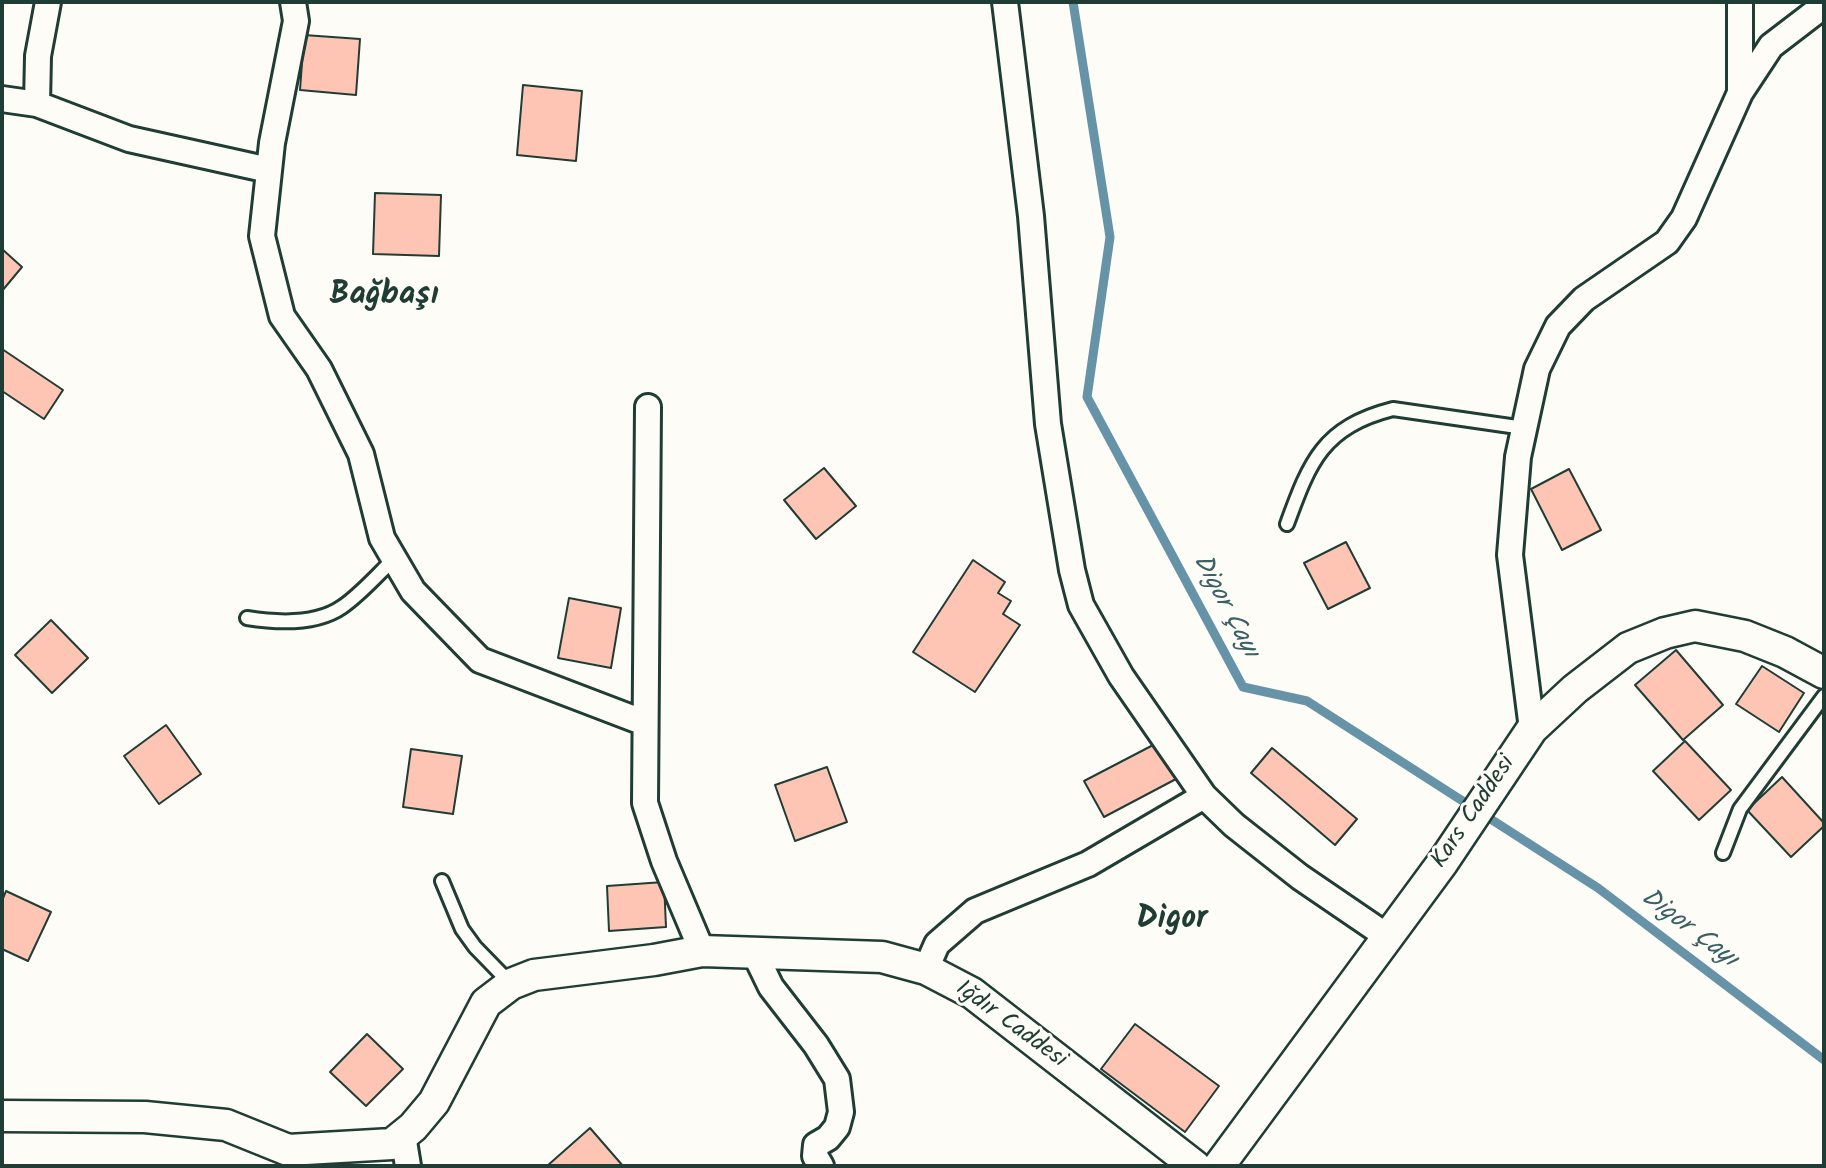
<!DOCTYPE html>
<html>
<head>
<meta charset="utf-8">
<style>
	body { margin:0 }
	#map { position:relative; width:1826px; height:1168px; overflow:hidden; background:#fdfcf7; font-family:Kalam,sans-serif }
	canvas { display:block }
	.frame { position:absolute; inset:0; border:4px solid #1f3d34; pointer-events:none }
</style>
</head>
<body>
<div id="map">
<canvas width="1826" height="1168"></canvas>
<div class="frame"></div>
</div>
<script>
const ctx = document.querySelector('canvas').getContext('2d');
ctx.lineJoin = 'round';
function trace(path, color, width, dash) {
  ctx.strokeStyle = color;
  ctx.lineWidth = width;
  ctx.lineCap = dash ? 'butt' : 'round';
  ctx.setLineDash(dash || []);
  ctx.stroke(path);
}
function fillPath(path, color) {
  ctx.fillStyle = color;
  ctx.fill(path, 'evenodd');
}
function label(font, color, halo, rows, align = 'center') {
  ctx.font = font + ' Kalam,sans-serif';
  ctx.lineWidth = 6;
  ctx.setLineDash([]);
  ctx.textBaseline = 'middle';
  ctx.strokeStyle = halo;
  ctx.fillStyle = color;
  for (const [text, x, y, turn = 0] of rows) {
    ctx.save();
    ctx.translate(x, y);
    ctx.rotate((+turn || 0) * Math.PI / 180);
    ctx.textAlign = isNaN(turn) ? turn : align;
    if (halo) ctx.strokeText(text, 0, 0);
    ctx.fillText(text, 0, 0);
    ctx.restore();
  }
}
trace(new Path2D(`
	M1073,2L1110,237L1087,397L1243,687L1307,701L1598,888L1824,1060`), '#6693a7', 9);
const building = new Path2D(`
	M304,35L360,39L356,95L300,90Z
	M523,85L582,91L576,161L517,155Z
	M375,193L441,195L439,256L373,254Z
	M2,249L22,267L2,291Z
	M2,349L63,390L44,419L2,391Z
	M824,468L856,506L816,539L784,500Z
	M1569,469L1601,530L1562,550L1531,489Z
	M1346,542L1370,588L1328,609L1304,563Z
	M973,560L1005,582L998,593L1011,601L1003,614L1020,625L975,692L913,652Z
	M569,598L621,608L611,668L558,658Z
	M51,620L88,658L52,693L15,655Z
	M1676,650L1723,705L1683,740L1635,685Z
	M1762,666L1804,693L1779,732L1736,704Z
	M166,725L201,774L159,804L124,756Z
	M1685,741L1731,790L1699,820L1653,771Z
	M1157,743L1176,779L1104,817L1084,781Z
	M1272,748L1357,819L1335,845L1251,773Z
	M411,749L462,756L453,814L403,807Z
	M827,767L847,822L795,841L775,785Z
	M1782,777L1824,823V826L1791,857L1747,810Z
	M664,882L666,927L609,931L607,886Z
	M6,891L51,912L28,961L2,949V901Z
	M1135,1024L1219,1086L1185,1132L1101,1069Z
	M367,1034L403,1069L366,1106L330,1072Z
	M590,1128L623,1166H547Z`);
fillPath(building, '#fec5b5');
trace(building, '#1f3d34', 2);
const service = new Path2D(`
	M1287,524C1310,461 1323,427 1393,409L1524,428
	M247,618C278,623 316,625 342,607C361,594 378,574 394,559
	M1723,853L1740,809L1824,696
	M442,881L462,929L475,947L511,984`);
const minor = new Path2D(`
	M293,2L296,21L272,143L262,236L282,316L319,369L361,454L382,538L413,591L480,660L645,723
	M1005,2L1031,216L1048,424L1072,570L1081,605L1121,676L1204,796L1234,825L1300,877L1388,937
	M1740,2V93
	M2,99L37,104L129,139L269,170
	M37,104L38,56L48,2
	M648,407L645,803L664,861L702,951
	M1532,729L1510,555L1518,457L1537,369L1558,326L1584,299L1667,242L1684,218L1740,93L1771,46L1818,10L1824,9
	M754,952L771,987L816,1045L837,1079L841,1112L837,1127L828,1138L816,1145L815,1156L821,1166
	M926,969L937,944L975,911L1088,864L1204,796
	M403,1135L408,1166`);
const tertiary = new Path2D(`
	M2,1116L145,1117L226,1125L288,1150L392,1144L413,1127L434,1102L486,1003L511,984L534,975L654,960L702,951L882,957L926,969L972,993L1195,1166
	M1219,1166L1443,862L1532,729L1575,689L1628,648L1665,633L1695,626L1745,636L1785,652L1824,673`);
trace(service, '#1f3d34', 18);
trace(minor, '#1f3d34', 30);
trace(tertiary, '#1f3d34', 35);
trace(service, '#fdfcf7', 12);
trace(minor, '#fdfcf7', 24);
trace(tertiary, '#fdfcf7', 30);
label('24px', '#1f3d34', '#fdfcf7', [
	["Kars Caddesi",1475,813,-56],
	["Iğdır Caddesi",1010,1026,36]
]);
label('italic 26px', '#3c6164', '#fdfcf7', [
	["Digor Çayı",1224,607,62],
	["Digor Çayı",1688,930,37]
]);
label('bold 32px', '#1f3d34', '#fdfcf7', [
	["Bağbaşı",384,298],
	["Digor",1172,922]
]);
</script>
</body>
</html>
